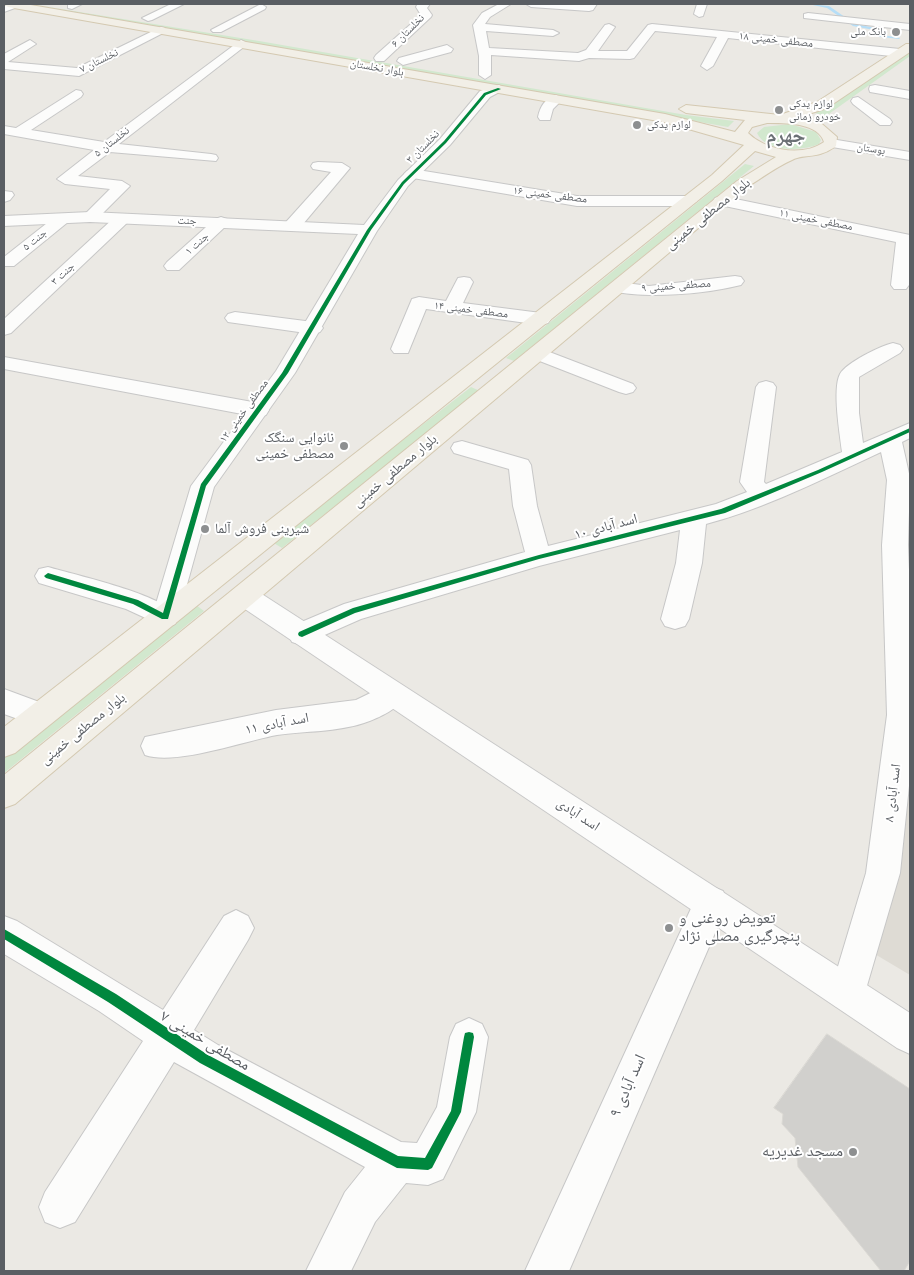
<!DOCTYPE html>
<html>
<head>
<meta charset="utf-8">
<style>
	body { margin:0 }
	#map { position:relative; width:914px; height:1275px; overflow:hidden; background:#ebe9e4; font-family:Helvetica,sans-serif }
	canvas { display:block }
	.frame { position:absolute; inset:0; border:5px solid #5a5e63; pointer-events:none }
</style>
</head>
<body>
<div id="map">
<canvas width="914" height="1275"></canvas>
<div class="frame"></div>
</div>
<script>
const ctx = document.querySelector('canvas').getContext('2d');
ctx.lineJoin = 'round';
function fillPath(path, color) {
  ctx.fillStyle = color;
  ctx.fill(path, 'evenodd');
}
function trace(path, color, width, dash) {
  ctx.strokeStyle = color;
  ctx.lineWidth = width;
  ctx.lineCap = dash ? 'butt' : 'round';
  ctx.setLineDash(dash || []);
  ctx.stroke(path);
}
function label(font, color, halo, rows, align = 'center') {
  ctx.font = font + ' Helvetica,"Noto Naskh Arabic",sans-serif';
  ctx.lineWidth = 4;
  ctx.setLineDash([]);
  ctx.textBaseline = 'middle';
  ctx.strokeStyle = halo;
  ctx.fillStyle = color;
  for (const [text, x, y, turn = 0] of rows) {
    ctx.save();
    ctx.translate(x, y);
    ctx.rotate((+turn || 0) * Math.PI / 180);
    ctx.textAlign = isNaN(turn) ? turn : align;
    if (halo) ctx.strokeText(text, 0, 0);
    ctx.fillText(text, 0, 0);
    ctx.restore();
  }
}
fillPath(new Path2D(`
	M910,761V975L873,953Z`), '#dedbd4');
fillPath(new Path2D(`
	M30,4L259,41L686,115L734,121L728,127Z
	M910,50V56L826,116L815,113Z
	M790,124L816,132L821,140L819,144C804,151 766,153 757,133L764,127Z
	M745,164L754,166L514,361L506,358Z
	M471,387L480,391L282,548L272,542Z
	M196,605L204,611L4,773V758Z`), '#d2e8ce');
fillPath(new Path2D(`
	M808,4L829,6L855,24L876,28V34L900,38L899,39L874,36V30L853,26L827,8Z`), '#b6def7');
const building = new Path2D(`
	M827,1034L910,1089V1261L904,1271H881L798,1167L795,1138L782,1124L783,1114L774,1108Z`);
fillPath(building, '#d1d0cd');
trace(building, '#dad8d3', 1);
const minor = new Path2D(`
	M11,4H22L23,5L4,12V6Z
	M68,4H82L72,9L68,8Z
	M171,4H184L152,20L148,21L142,18Z
	M261,4L266,7L265,9L221,32H213L211,30Z
	M430,4L427,8L432,15L431,17L384,61H376L374,58L376,55L421,15L416,7L417,5Z
	M499,4H511L490,17L485,24L553,30L559,33L553,36L486,31L489,48L578,53L586,50L605,25L609,24L615,27L598,51H627L648,25L652,24L900,49L906,53L900,57L728,38L713,66L707,70L701,66L717,37L655,31L634,58L630,59L589,58L579,61L491,55V75L485,79L479,75V56L473,25L482,13Z
	M526,4H597L593,10L589,11L531,7Z
	M697,4H707L703,16L699,17L694,14Z
	M808,13L910,24V30L804,18V14Z
	M161,27L165,28V32L79,76L4,69V54L30,40L36,44L8,62L77,68Z
	M241,40L245,42V46L119,144L211,154L216,155L218,158L216,161L110,152L78,176L122,181L130,186L96,220L90,222L82,217L110,189L65,184L57,179L94,150L4,134V126L16,128L76,90L81,91L83,94L81,97L31,130L104,142Z
	M447,45L453,49L451,52L403,65L397,61L399,58Z
	M875,85L910,91V99L870,92L869,89L870,86Z
	M556,95L563,99L553,109L550,120H540L538,117C540,107 545,98 556,95Z
	M858,97L890,119L892,122L890,125H880L853,104L851,101L853,98Z
	M318,162L342,163L350,168L298,230H286L284,226L286,222L331,172L313,169L311,166L313,163Z
	M412,169L577,196H689L697,201L689,206H577L407,177L404,174L407,171Z
	M4,191L12,192L14,195L10,200L4,202Z
	M721,196L910,235L909,285L906,289H894L891,285L896,242L715,204L713,201L715,198Z
	M62,214L70,219L68,222L14,266H4V257L56,216Z
	M122,214L130,219L128,222L11,333L4,335V319L116,216Z
	M221,217L227,219L229,222L227,225L179,270H167L164,266L167,262L215,219Z
	M735,276L741,277L744,281L741,285C706,294 646,299 612,291L609,287L612,283L618,282L649,286Z
	M464,277L470,278L473,282L463,303L541,313L548,315L551,319L548,323L541,325L426,309L408,353H394L391,349L412,299L419,297L446,301L458,278Z
	M235,312L313,322L320,324L323,328L320,332L313,334L228,322L225,318L228,314Z
	M893,343L900,345L903,349L900,353L859,377V413L863,443L910,423V438L902,442L910,478L908,545L910,595V776L900,873L861,1006L848,1011L835,1006L830,993L866,873L887,715L882,545L887,480L881,452C825,478 766,508 706,524L702,563L689,619L685,626L675,629L665,626L661,619L676,563L680,530L539,566L361,619L302,645L292,642L288,634L292,626L344,604L525,552L513,506L509,469L454,453L451,448L454,443L462,441L528,460L531,465L537,506L548,546L716,504L747,492L740,482L756,387L759,383L766,381L773,383L776,387L764,482L766,484L842,452C840,435 832,389 840,374C846,363 880,346 893,343Z
	M539,348L633,384L636,388L633,392L626,394L619,392L532,358L529,354L532,350Z
	M4,357L258,403L266,405L269,410L266,415L258,417L4,369Z
	M48,567C75,575 166,595 178,617L175,624L165,627L126,609L39,583L35,576L39,569Z
	M393,682L403,686L408,694C400,708 379,718 364,723C337,732 305,731 277,735C244,741 175,766 145,755L141,746L145,737L276,710L356,700Z
	M4,689L50,706L55,715L50,724L40,727L4,714Z
	M711,886L723,891L728,903L569,1271H525L699,891Z
	M236,910L248,916L254,928L248,940L194,1030L218,1045L401,1142L417,1143L437,1107L450,1037L456,1024L469,1018L482,1024L488,1037L476,1112L443,1179L428,1185L406,1183L375,1222L351,1271H306L345,1192L365,1167L174,1062L75,1222L60,1228L45,1222L39,1207L45,1192L143,1041L99,1011L4,954V916L17,921L163,1010L224,916Z`);
const tertiary = new Path2D(`
	M499,85L505,89L490,97L450,145L408,186L377,231L295,373L214,487L178,617L175,624L165,627L155,624L152,617L191,486L276,371L358,234L90,222L4,226V216L90,212L364,225L398,180L440,139L480,91Z`);
const secondary = new Path2D(`
	M831,139L910,152V160L826,146L824,143Z
	M245,586L254,589L910,1013V1054L897,1048L236,603L232,596L236,589Z`);
const primary = new Path2D(`
	M4,4H25L665,114L735,132L745,120L686,113L679,109L686,105L780,115L817,102L906,44H910V52L827,108L800,117L822,124L837,137L836,146C817,160 806,153 792,160C776,167 762,178 747,187L15,804L4,808V775L737,181L776,157L755,151L722,181L15,753L4,757V727L712,175L744,145L664,122L8,7ZM767,123C783,123 818,122 824,142C803,157 766,151 748,133L752,127Z`);
trace(minor, '#c7c7c7', 2);
trace(tertiary, '#c7c7c7', 2);
trace(secondary, '#c8c8c8', 2);
trace(primary, '#d4c9b1', 2);
fillPath(minor, '#fcfcfb');
fillPath(tertiary, '#fcfcfb');
fillPath(secondary, '#fcfcfb');
fillPath(primary, '#f2efe7');
fillPath(new Path2D(`
	M498,88L501,89L486,95L446,143L404,184L371,230L288,373L206,486L168,619H162L133,604L46,578L44,576L48,573L138,600L163,613L201,484L282,373L367,230L402,182L444,141L484,93Z
	M910,428V432L822,472L725,513L539,559L355,613L302,637L299,636L298,634L299,632L353,608L539,555L721,509L818,470Z
	M4,929L116,994L208,1055L398,1156L425,1158L451,1111L464,1037L465,1033L469,1032L473,1033L474,1037L461,1112L432,1168L428,1170L397,1168L200,1063L108,1002L4,939Z`), '#00873e');
for (const [x, y, r, color] of [
	[896,32,5,"#8d8f90"],
	[779,110,5,"#8d8f90"],
	[637,125,5,"#8d8f90"],
	[344,446,5,"#8d8f90"],
	[205,529,5,"#8d8f90"],
	[669,928,5,"#8d8f90"],
	[853,1152,5,"#8d8f90"]
]) {
  const dot = new Path2D();
  dot.arc(x, y, r, 0, 2 * Math.PI);
  ctx.fillStyle = color;
  ctx.fill(dot);
  trace(dot, '#fff', 2);
}
label('11px', '#5a5e63', '#fff', [
	["نخلستان ۶",408,31,-45],
	["مصطفی خمینی ۱۸",776,40,6],
	["نخلستان ۷",99,61,-26],
	["بلوار نخلستان",377,68,10],
	["نخلستان ۵",112,142,-38],
	["نخلستان ۳",423,147,-45],
	["بوستان",871,149,9],
	["مصطفی خمینی ۱۶",550,195,7],
	["مصطفی خمینی ۱۱",816,220,11],
	["جنت",187,221,2],
	["جنت ۵",35,240,-39],
	["جنت ۱",197,244,-42],
	["جنت ۳",63,274,-43],
	["مصطفی خمینی ۹",676,286,-4],
	["مصطفی خمینی ۱۴",471,310,7],
	["مصطفی خمینی ۱۲",244,411,-54]
]);
label('11px', '#5a5e63', '#fff', [
	["بانک ملی",886,32,"right"],
	["لوازم یدکی",789,104],
	["خودرو زمانی",789,117],
	["لوازم یدکی",647,125]
], 'left');
label('14px', '#5a5e63', '#fff', [
	["بلوار مصطفی خمینی",708,214,-39],
	["بلوار مصطفی خمینی",395,471,-40],
	["اسد آبادی ۱۰",606,527,-15],
	["اسد آبادی ۱۱",277,724,-11],
	["بلوار مصطفی خمینی",83,729,-39],
	["اسد آبادی ۸",893,793,-83],
	["اسد آبادی",578,815,33]
]);
label('14px', '#5a5e63', '#fff', [
	["نانوایی سنگک",334,438],
	["مصطفی خمینی",334,454],
	["شیرینی فروش آلما",215,529,"left"]
], 'right');
label('16px', '#5a5e63', '#fff', [
	["تعویض روغنی و",679,919],
	["پنچرگیری مصلی نژاد",679,937],
	["مسجد غدیریه",843,1152,"right"]
], 'left');
label('16px', '#5a5e63', '#fff', [
	["مصطفی خمینی ۷",205,1041,31],
	["اسد آبادی ۹",628,1086,-66]
]);
label('bold 20px', '#6b7075', '#fff', [
	["جهرم",786,136]
]);
</script>
</body>
</html>
